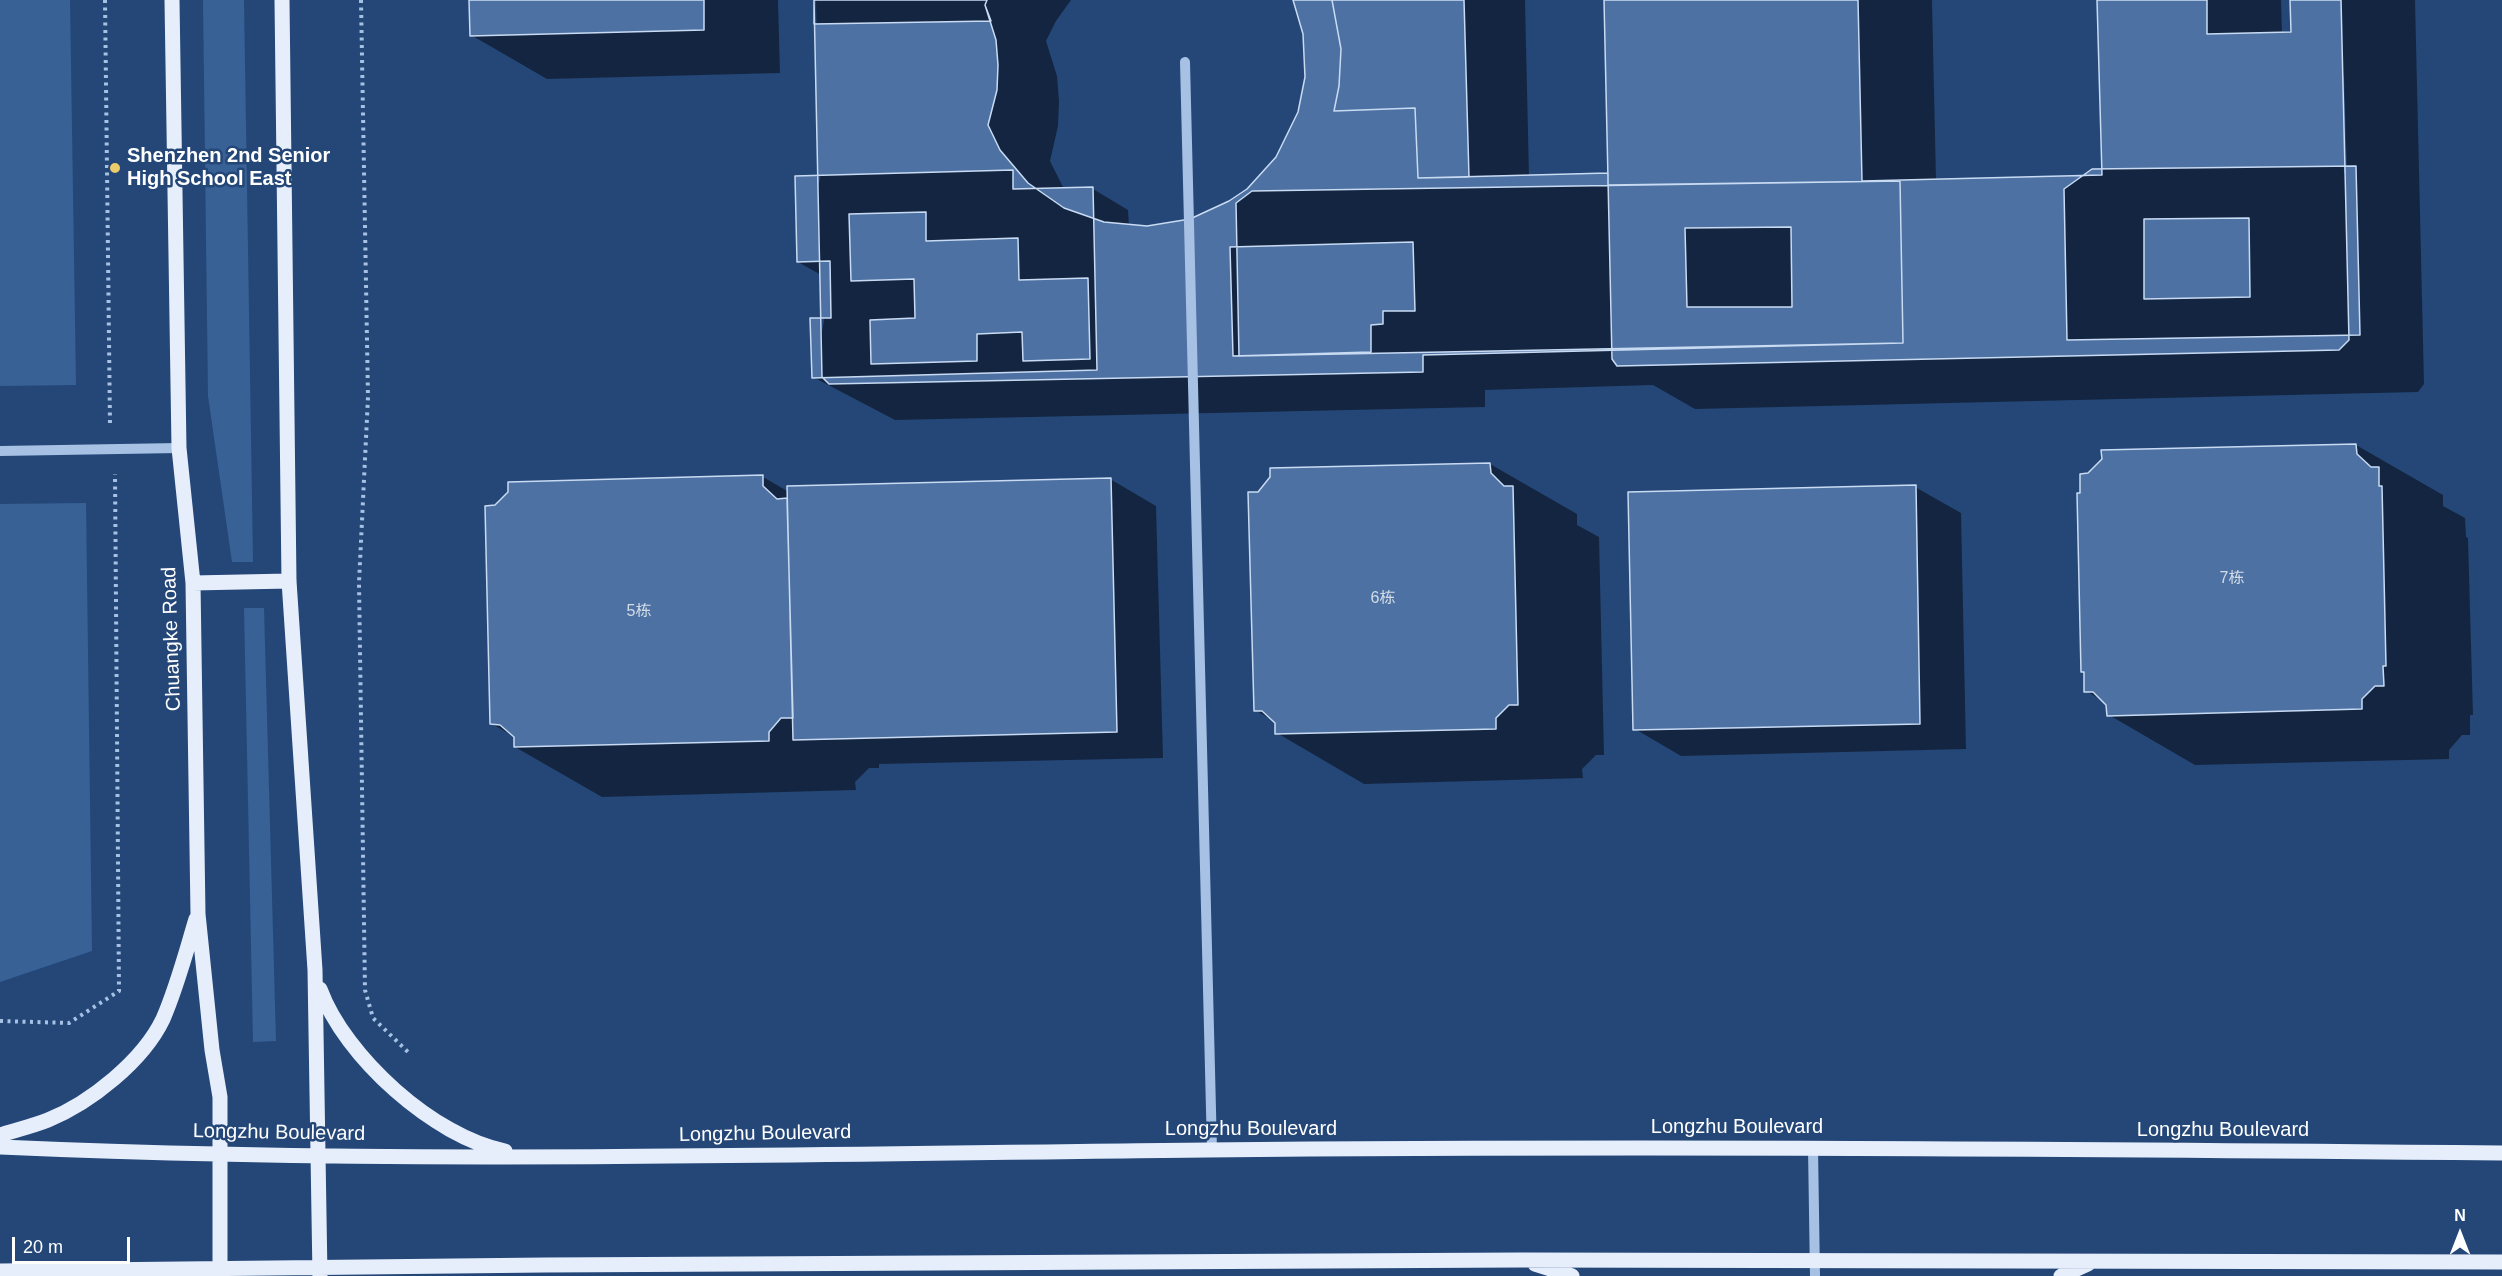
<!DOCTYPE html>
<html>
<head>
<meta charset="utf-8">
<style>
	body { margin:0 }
	#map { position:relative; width:2502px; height:1276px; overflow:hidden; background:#244778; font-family:Arial,sans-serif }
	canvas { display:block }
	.north { position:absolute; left:2430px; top:1204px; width:60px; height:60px; -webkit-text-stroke:4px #244778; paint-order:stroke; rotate:0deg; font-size:16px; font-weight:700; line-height:24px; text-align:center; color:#fff }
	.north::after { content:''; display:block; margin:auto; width:21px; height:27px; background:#fff; clip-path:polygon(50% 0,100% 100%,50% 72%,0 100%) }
	.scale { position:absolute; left:12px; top:1237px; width:118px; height:27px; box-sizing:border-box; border:3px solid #fff; border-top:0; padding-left:8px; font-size:18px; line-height:21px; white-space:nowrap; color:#fff; -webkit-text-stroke:4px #244778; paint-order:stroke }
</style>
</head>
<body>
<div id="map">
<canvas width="2502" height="1276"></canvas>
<div class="north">N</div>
<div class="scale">20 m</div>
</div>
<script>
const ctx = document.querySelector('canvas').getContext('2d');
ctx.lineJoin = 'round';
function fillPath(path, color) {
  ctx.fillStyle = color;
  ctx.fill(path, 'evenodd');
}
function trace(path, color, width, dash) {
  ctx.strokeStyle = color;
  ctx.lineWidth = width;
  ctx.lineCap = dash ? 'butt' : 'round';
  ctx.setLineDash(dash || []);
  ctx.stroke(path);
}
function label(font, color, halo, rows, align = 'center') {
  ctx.font = font + ' Arial,"Noto Sans SC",sans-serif';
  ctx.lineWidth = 5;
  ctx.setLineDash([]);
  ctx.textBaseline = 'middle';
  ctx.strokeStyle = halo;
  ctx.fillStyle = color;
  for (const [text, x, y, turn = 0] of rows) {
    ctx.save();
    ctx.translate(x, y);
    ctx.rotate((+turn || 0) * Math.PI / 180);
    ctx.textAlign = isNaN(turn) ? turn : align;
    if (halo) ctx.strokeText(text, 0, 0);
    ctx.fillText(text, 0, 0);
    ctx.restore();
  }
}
fillPath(new Path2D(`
	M0,0H70L76,385L0,386Z
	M203,0H244L253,562H232L208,396Z
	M86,503L92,951L0,982V504Z
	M244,608H264L276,1041L253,1042Z`), '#386196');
fillPath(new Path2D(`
	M471,0H778L780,73L547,79L471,35Z
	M816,0H1071L1056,21L1046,41L1057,76L1059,101L1058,126L1050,161L1064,189H1093L1128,210L1129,227L1169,226L1190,220L1230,202L1248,190L1277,158L1288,139L1304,99L1307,55L1300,13L1295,0H1525L1529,177L1609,176L1605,0H1932L1936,181L2083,177L2103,170L2098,0H2281L2282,34H2293L2292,0H2415L2424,384L2418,392L1695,409L1653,385L1485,390V407L895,420L813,377L824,321L823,276L798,262L820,179ZM2341,76H2344L2347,173H2344Z
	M2356,445L2443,495V506L2465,518L2466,537L2468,538L2473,715H2470V735H2462L2449,750V759L2195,765L2109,715L2108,704L2086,691L2085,673L2083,671Z
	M1490,464L1577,514V525L1599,537L1604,755H1596L1582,769L1583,778L1364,784L1277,733V723L1255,710Z
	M763,477L789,492L1110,479L1156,506L1163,758L879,764V768H869L855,782L856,790L602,797L515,747V737L492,724Z
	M1915,487L1961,513L1966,749L1681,756L1635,729Z`), '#0007');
const building = new Path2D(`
	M469,0H704V30L470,36Z
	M814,0H987L985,5L996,40L998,65L997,90L988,125L1000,150L1028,183L1064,208L1104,222L1147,226L1190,219L1229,201L1247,189L1276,157L1298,112L1305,77L1303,34L1293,0H1332L1341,49L1339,86L1334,111L1415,108L1418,178L1608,173V185L1900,181L1903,343L1423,355V372L829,384L822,377Z
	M814,0H987L985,5L991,21L814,24Z
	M1332,0H1464L1469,177L1418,178L1415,108L1334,111L1339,86L1341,49Z
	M1604,0H1858L1862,181L2102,175L2097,0H2207V34L2291,32L2290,0H2341L2349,340L2339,350L1617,366L1612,359Z
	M2356,166L2360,335L2067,340L2064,189L2092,169Z
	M1013,170V189L1093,187L1097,370L812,378L810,318H831L830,261L797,262L795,176Z
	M1900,181L1903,343L1239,356L1236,203L1252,191Z
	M926,212V241L1018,238L1019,280L1088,278L1090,359L1023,361L1022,332L977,334V361L871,364L870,320L915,318L914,279L851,281L849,214Z
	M2249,218L2250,297L2144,299V219Z
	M1791,227L1792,307H1687L1685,228Z
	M1413,242L1415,311H1383V324L1371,325V352L1233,356L1230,247Z
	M2356,444L2357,454L2371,467H2379V486H2382L2386,666H2383L2384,686H2375L2362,699V709L2107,716L2106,705L2093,692H2084V672H2081L2077,493H2080V474L2088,473L2102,459L2101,450Z
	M1490,463L1491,473L1504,486H1513L1518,705H1509L1496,718V729L1275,734V723L1262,711H1254L1248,492H1258L1270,477V468Z
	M763,475V486L777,499L787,498L793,718H781L769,732V741L514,747V737L500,725L490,724L485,506L495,505L508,492V482Z
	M1111,478L1117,732L793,740L787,486Z
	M1916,485L1920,724L1633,730L1628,492Z`);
fillPath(building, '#4d71a2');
trace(building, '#c9dbf3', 1.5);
trace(new Path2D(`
	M105,0L110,425
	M361,0L368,397L359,583L365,990L373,1018L409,1053
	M0,1021L69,1023L119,991L115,474`), '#a6c1e3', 4, [3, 4.5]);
trace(new Path2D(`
	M1185,62L1212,1150
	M0,451L179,448
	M1813,1148L1815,1276`), '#a6c1e3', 10);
trace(new Path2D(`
	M172,0L179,448L193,583L198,914L212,1050L220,1097V1276
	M282,0L289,581L315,970L320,1276
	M193,583L289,581
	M320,989C345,1057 434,1137 505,1151
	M0,1135C16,1130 33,1126 48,1120C90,1103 143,1061 163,1019C177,987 186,952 196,919
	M0,1147C402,1165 805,1154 1207,1150C1639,1146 2070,1149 2502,1153
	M1535,1264L1572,1276
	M0,1271L545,1265L1521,1260L2502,1262
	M2061,1276L2088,1264`), '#e6eefc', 15);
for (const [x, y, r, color] of [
	[115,168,6,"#edca6b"]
]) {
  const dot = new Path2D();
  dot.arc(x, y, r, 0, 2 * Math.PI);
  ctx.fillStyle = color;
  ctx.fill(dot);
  trace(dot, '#244778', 2);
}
label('16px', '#d2dce8', null, [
	["7栋",2232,579],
	["6栋",1383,599],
	["5栋",639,612]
]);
label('bold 20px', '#fff', '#244778', [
	["Shenzhen 2nd Senior",127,156],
	["High School East",127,179]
], 'left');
label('20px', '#fff', '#244778', [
	["Chuangke Road",172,639,-92],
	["Longzhu Boulevard",1737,1127],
	["Longzhu Boulevard",1251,1129],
	["Longzhu Boulevard",2223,1130],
	["Longzhu Boulevard",279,1133,1],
	["Longzhu Boulevard",765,1134,-1]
]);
</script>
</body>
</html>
